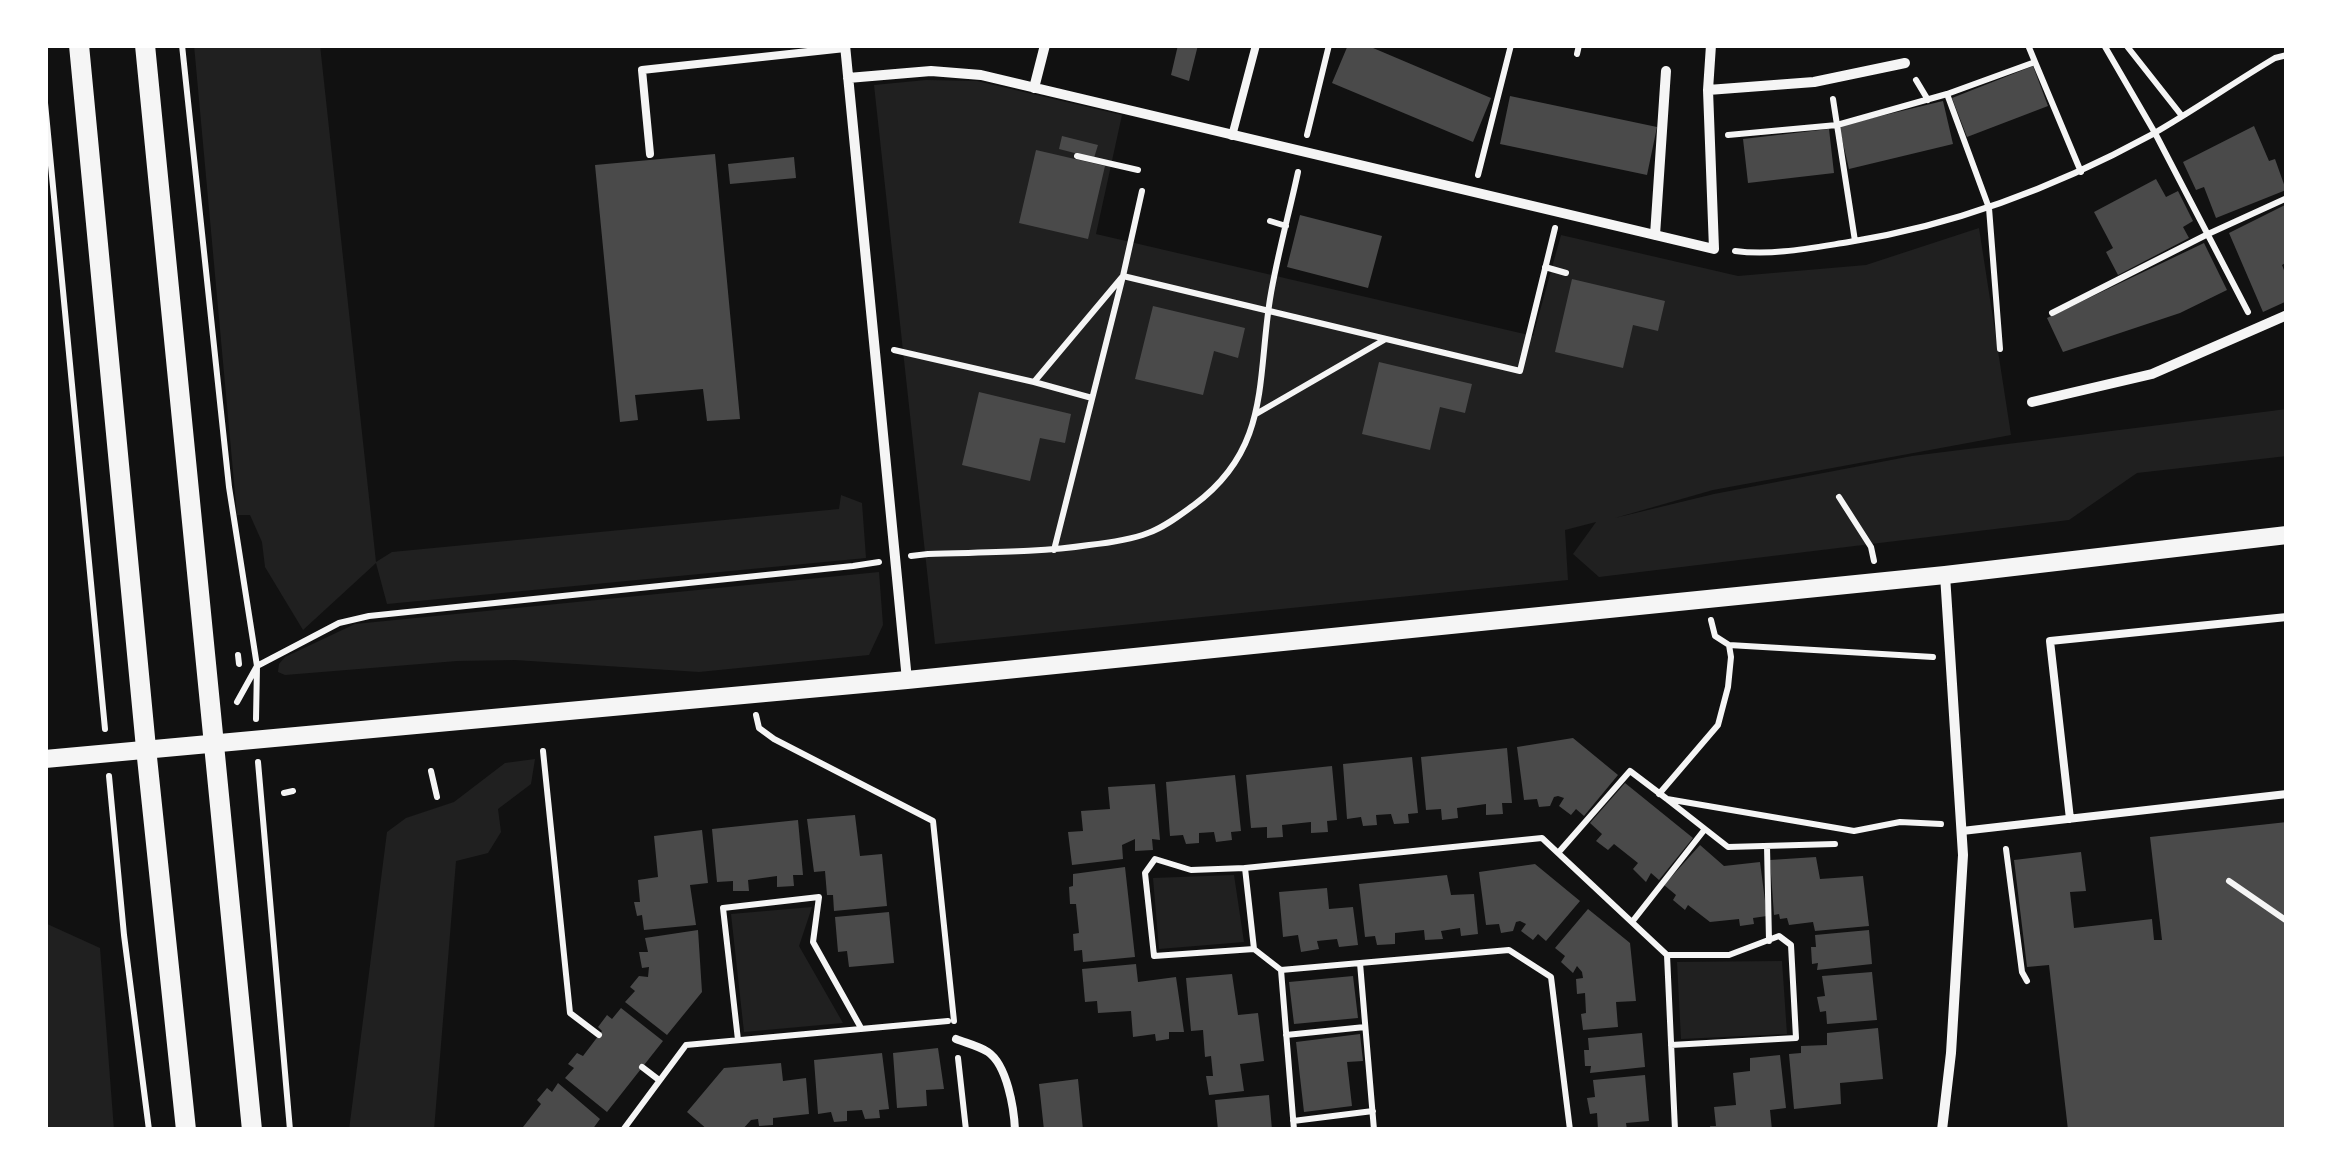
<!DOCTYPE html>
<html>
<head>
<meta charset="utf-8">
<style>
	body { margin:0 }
	#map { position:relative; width:2332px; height:1175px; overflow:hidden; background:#111; font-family:Arial,sans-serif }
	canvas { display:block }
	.frame { position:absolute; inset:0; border:48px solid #fff; pointer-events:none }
</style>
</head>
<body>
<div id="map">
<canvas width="2332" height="1175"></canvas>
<div class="frame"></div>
</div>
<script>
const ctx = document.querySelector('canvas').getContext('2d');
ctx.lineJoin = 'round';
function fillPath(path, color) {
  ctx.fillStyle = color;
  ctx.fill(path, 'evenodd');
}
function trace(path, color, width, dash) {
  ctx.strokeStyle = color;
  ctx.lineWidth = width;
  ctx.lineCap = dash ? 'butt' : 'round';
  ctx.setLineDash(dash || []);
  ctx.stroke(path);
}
fillPath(new Path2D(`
	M194,45H320L376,562L392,552L839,509L841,495L862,503L866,558L387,604L376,563L303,630L265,567L262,542L250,515H237Z
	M926,80L977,81L1122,115L1096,234L1533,336L1561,235L1738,276L1866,265L1979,228L2011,435L1713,490L1615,518L1714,494L1912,456L2287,409V456L2137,473L2069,520L1599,577L1573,554L1596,522L1565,530L1568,580L935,644L874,85Z
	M879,572L883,625L869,655L699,672L515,660L457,661L285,675L278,672L279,664L285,657L355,624Z
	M535,759L531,784L498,809L501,832L488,853L456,861L434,1130H349L387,832L406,818L454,802L505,763Z
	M1234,875L1244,942L1159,949L1153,878Z
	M812,907L799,946L843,1023L744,1032L731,914Z
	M45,923L100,948L114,1130H45Z
	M1782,961L1787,1034L1681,1039L1677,962Z`), '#202020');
fillPath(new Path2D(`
	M1178,45H1198L1189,81L1171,75Z
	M1348,45H1366L1491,98L1473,142L1332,83Z
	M2033,66L2048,106L1967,137L1952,98Z
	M1510,96L1657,127L1647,175L1500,144Z
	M1943,101L1953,144L1849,169L1839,126Z
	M2254,126L2269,161L2275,159L2286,190L2216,218L2204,187L2196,190L2183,162Z
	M1829,129L1834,173L1748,183L1743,139Z
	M1062,136L1098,145L1094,158L1059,149Z
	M1036,150L1105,166L1088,239L1019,223Z
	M715,154L740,419L707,421L703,389L635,395L638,420L620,422L595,165Z
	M794,157L796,178L730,184L728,164Z
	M2156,179L2166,197L2178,191L2193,221L2183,227L2189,238L2118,275L2106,252L2113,248L2094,212Z
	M2287,204V262L2282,265L2287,278V301L2263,312L2229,233Z
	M1300,215L1382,236L1368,288L1287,267Z
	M2204,243L2227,290L2180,313L2063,352L2047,318Z
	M1572,279L1665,301L1658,331L1633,325L1623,368L1555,352Z
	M1153,306L1245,328L1238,358L1214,351L1203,395L1135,379Z
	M1379,362L1472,384L1465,413L1440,407L1430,450L1362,434Z
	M979,392L1071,414L1065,443L1040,438L1030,481L962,465Z
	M1573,738L1618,775L1584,816L1576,809L1571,815L1559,806L1564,798L1558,796L1554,797L1550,806L1539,807L1537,799L1524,800L1517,747Z
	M1507,748L1512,803H1502L1503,814L1486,815V804L1457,808L1458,818L1442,820L1441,809L1426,810L1421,757Z
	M1412,757L1418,813L1408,814L1409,823L1394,824L1391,814L1376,815L1377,825L1363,826L1361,817L1347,819L1343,764Z
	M1332,766L1337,820L1327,821L1328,832L1311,833V822L1282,825L1283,837L1267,838V827L1251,828L1246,775Z
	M1235,775L1241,831L1231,832L1232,840L1216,842L1214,832L1199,833V843L1186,844L1183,835L1170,836L1166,782Z
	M1625,783L1693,838L1659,880L1651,873L1646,882L1633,869L1638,863L1614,844L1608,850L1596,841L1602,834L1590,823Z
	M1155,784L1160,840L1152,839L1153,850L1135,851V839L1122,845L1123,859L1072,865L1068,832L1083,831L1081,811L1110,809L1108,787Z
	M855,815L860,856L882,854L887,906L834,911L833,895H827L825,871L814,872L807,819Z
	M798,820L803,875H793L794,886L777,887V876L748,880L749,891H733V881L717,882L712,829Z
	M2287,822V1130H2068L2049,965L2027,967L2014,860L2081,852L2086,891L2070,892L2074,928L2152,919L2154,940H2162L2150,837Z
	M702,830L708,883L690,885L696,925L644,930L642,915L637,916L634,902H640L638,880L658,877L654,836Z
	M1700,845L1724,866L1760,862L1767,916L1753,918L1754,924L1740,926L1739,919L1710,922L1688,905L1685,910L1673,900L1676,895L1664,885Z
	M1816,857L1820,879L1863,876L1869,926L1815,931L1813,922L1789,925L1787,918L1780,919L1779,914L1774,915L1770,860Z
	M1535,864L1580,901L1546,941L1538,934L1533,940L1521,931L1526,924L1520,921L1516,922L1513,931L1501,933L1499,924L1486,925L1479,872Z
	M1125,867L1135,957L1083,962L1082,950L1074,951L1073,934L1079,933L1076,904H1070L1069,887L1073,886V874Z
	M1447,875L1451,895L1474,894L1478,934L1461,936L1460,928L1441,931L1443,939L1425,940L1424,930L1395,933V944L1377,945L1375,936L1365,937L1359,884Z
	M1327,888L1329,909L1353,907L1358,945L1339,947L1337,939L1317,941L1319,949L1301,952L1298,935L1283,937L1279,892Z
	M1588,909L1630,943L1636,1001L1616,1002L1618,1027L1583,1030L1581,1014L1586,1013L1585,993L1577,994L1576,979L1583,978L1582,972L1577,966L1573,973L1561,962L1565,956L1555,948Z
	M889,912L894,963L849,967L847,951L838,952L835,917Z
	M698,930L702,992L667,1035L625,1002L635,991L630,987L639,976L648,977L649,967L642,968L639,952H648L645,938Z
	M1869,930L1872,964L1817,970L1818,963L1812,964L1811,947H1816L1815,935Z
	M1136,964L1138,982L1176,977L1184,1032H1169V1039L1156,1041L1155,1034L1133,1037L1131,1011L1098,1013L1097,1001L1085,1002L1082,969Z
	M1872,972L1877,1020L1827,1024L1826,1011L1820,1012L1817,997L1825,996L1822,976Z
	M1232,974L1238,1015L1258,1013L1264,1061L1240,1064L1244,1091L1209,1095L1206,1076H1213L1211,1056L1205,1057L1203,1030L1191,1031L1186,978Z
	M1353,976L1358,1018L1294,1024L1289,982Z
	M621,1008L663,1041L607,1112L565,1078L574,1068L568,1064L577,1053L583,1056L602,1031L598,1027L607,1015L612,1019Z
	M1878,1028L1883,1079L1840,1083L1841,1104L1794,1109L1789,1054L1801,1053V1046L1827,1045V1033Z
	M1642,1033L1645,1067L1590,1073L1591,1066H1585L1584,1050H1589L1588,1038Z
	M1360,1034L1363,1061L1347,1062L1352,1106L1304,1112L1296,1042Z
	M938,1048L944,1089L926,1090L927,1106L897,1108L893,1053Z
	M882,1053L889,1109L879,1110L880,1118L865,1119L862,1110L847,1111V1121L834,1122L831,1112L818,1114L814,1060Z
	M1780,1055L1786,1108L1770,1110L1772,1130H1711L1710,1126H1716L1714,1107L1736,1105L1733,1073L1750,1071V1058Z
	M781,1063L783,1081L806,1078L809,1114L773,1118V1125L759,1126L758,1119L751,1120L742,1130H708L687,1112L724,1068Z
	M1645,1075L1649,1121L1626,1123L1627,1130H1598L1597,1113L1590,1114L1587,1098L1595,1097L1593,1080Z
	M1078,1079L1083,1130H1044L1039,1084Z
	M558,1083L600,1119L592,1130H523V1127L541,1104L537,1100L547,1088L552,1092Z
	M1269,1095L1272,1130H1218L1215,1100Z`), '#4a4a4a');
trace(new Path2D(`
	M182,45L229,487L257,666L256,719
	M2028,45L2035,62
	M2104,45L2155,133L2248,312
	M2126,45L2182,116
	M1577,54L1579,45
	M1916,80L1928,100
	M1833,99L1855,241
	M45,103L105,729
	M1307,135L1329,45
	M1728,135L1837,125L1947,94
	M1077,156L1138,170
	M1478,175L1511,45
	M1270,221L1286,226
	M1735,251C1772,256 1811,248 1849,242C1956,225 2056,187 2151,135C2193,111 2233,83 2275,58L2287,55
	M1545,267L1566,273
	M2052,313L2208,234L2287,198
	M2000,349L1989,208L1947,94L2035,62L2081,172
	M894,350L1034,382L1123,276L1142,191
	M1034,382L1092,398
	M1256,414L1384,340
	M1839,497L1871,547L1874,561
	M1054,550L1123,276L1520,371L1555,228
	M911,556L928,554C982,552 1036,553 1089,545C1108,543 1130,540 1148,533C1165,527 1180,515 1194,505C1270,449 1257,381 1270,299C1277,256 1289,214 1298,172
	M1711,620L1715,636L1729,645L1933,657
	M238,655L239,664
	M237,702L257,666L339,623L369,616L853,566L879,562
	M756,715L759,728L774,739L933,821L954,1021
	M543,751L570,1013L599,1035
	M258,762L290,1130
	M431,771L437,797
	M109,776L124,935L149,1130
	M284,793L293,791
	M1659,794L1718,725L1728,687L1731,657L1729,645
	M1668,800L1728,847L1835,844
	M1767,846L1769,941
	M2006,849L2022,972L2027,981
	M1558,853L1630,771L1667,799L1854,831L1900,822L1941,824
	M1245,868L1254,949
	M2229,881L2287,921
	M1632,922L1705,829
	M1667,955L1675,1130
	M1281,970L1360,963
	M1286,1035L1365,1027
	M738,1040L723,908L819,897L813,942L861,1028
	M958,1058L966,1130
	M642,1067L659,1080
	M1293,1121L1373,1111
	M623,1130L686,1045L948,1021
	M1294,1130L1281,970L1254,949L1154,956L1145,873L1155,859L1191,870L1245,868L1542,838L1667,955H1729L1779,936L1791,945L1796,1038L1671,1045
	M1374,1130L1360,963L1509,950L1551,977L1570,1130`), '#f5f5f5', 6);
trace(new Path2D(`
	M1232,136L1256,45
	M650,154L642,70L845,48
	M2070,819L2050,641L2287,617
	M1962,831L2287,794
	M956,1039C966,1043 979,1046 988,1052C1007,1065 1014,1108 1015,1130`), '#f5f5f5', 8);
trace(new Path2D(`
	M845,45L907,680
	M848,78L931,71L981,75L1714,249L1708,90L1711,45
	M1034,88L1045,45
	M1708,90L1814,82L1905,63
	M1655,235L1666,71
	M2032,402L2152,374L2287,315
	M1942,1130L1951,1053L1963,855L1945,575`), '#f5f5f5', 10);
trace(new Path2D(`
	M45,759L907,680L1945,575L2287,535`), '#f5f5f5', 18);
trace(new Path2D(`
	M79,45L146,748L186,1130
	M145,45L252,1130`), '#f5f5f5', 20);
</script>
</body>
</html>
